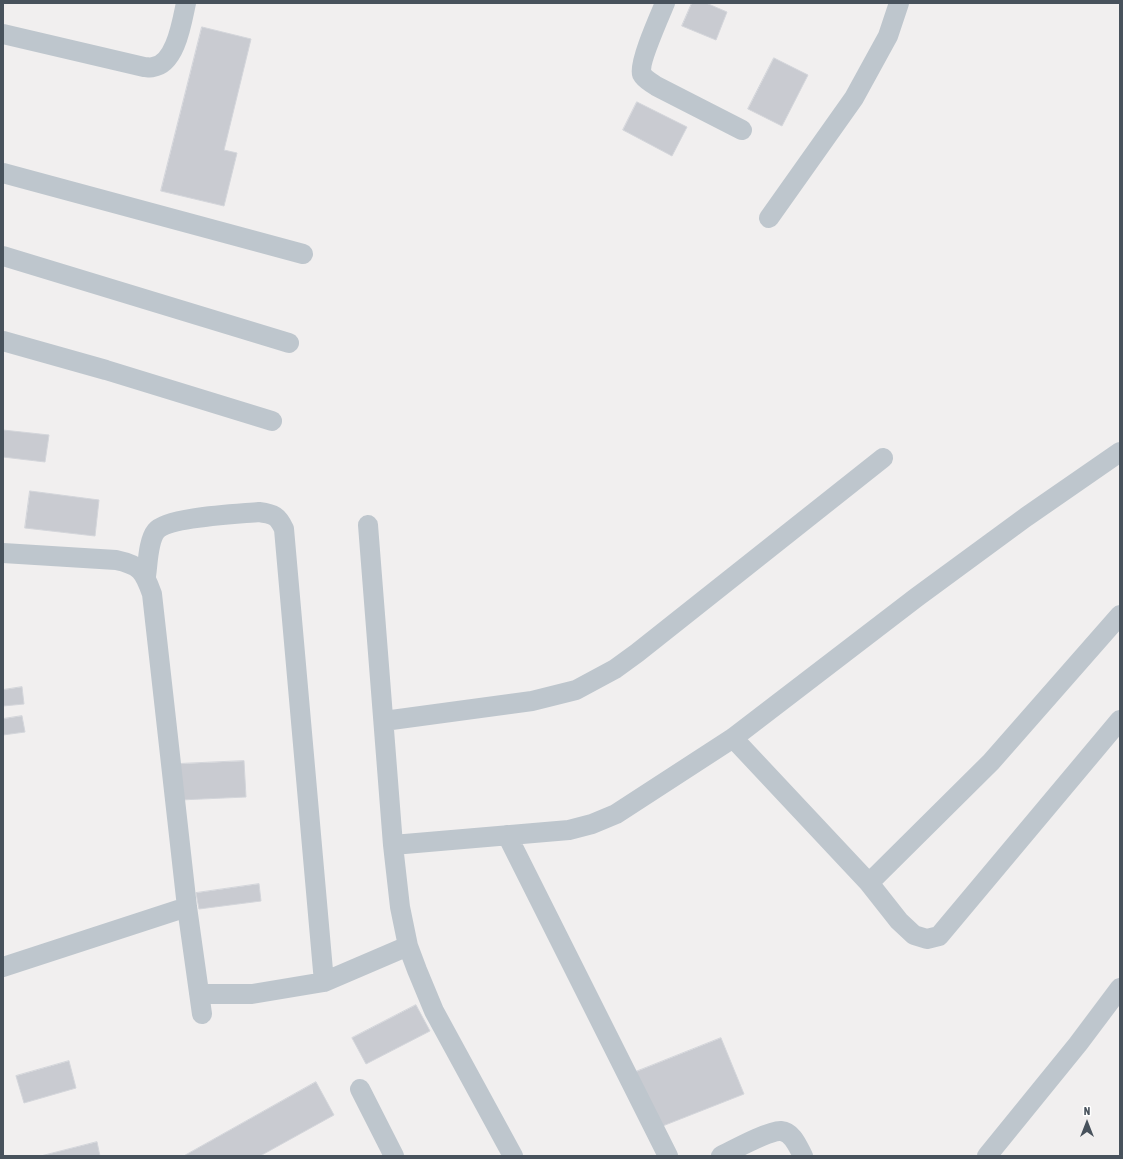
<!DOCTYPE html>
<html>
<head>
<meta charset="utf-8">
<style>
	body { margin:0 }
	#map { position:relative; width:1123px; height:1159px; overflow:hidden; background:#f1efef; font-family:"Asap Condensed",sans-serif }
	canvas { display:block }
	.frame { position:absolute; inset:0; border:4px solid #48525c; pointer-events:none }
	.north { position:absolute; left:1067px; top:1103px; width:40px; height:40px; -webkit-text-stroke:3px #fff; paint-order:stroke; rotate:0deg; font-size:11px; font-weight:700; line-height:16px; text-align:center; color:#48525c }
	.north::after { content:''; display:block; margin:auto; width:14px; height:18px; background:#48525c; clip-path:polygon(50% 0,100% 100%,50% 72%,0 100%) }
</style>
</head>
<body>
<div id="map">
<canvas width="1123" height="1159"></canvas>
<div class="frame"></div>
<div class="north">N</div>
</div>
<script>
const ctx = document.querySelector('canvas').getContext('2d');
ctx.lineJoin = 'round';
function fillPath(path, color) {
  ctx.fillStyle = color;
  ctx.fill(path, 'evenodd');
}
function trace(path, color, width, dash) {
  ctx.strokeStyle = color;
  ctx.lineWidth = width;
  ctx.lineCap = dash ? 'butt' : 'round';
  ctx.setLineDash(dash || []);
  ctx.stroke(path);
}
const building = new Path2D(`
	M692,3H706L727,12L716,40L682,26Z
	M202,27L251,39L224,150L237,153L224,206L161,191Z
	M774,58L808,75L782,126L748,109Z
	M637,102L687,127L672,156L623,130Z
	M3,430L49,435L45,462L3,457Z
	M30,491L99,500L95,536L25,528Z
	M22,687L24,704L3,706V690Z
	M22,716L25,732L3,735V719Z
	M244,761L246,797L180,800L178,764Z
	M259,884L261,901L199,909L196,893Z
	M416,1005L430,1031L366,1064L352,1038Z
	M721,1038L744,1094L655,1129L633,1073Z
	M69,1061L76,1088L24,1103L16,1076Z
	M316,1082L334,1115L260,1156H184Z
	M97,1142L100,1156H41Z`);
fillPath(building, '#c9cbd1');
trace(building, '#d3d5da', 1);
trace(new Path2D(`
	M665,3C660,15 638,64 642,74C645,80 651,82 656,86L742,130
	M3,34L144,67C147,67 150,68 153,67C176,64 182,21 186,3
	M3,173L303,254
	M769,218L854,98L888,36L899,3
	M3,256L289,343
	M3,341L106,370L272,421
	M368,525L393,845L400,907L408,946L417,970L434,1011L513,1156
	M3,553L116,560C140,565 144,571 152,594L187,907L202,1014
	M146,576C148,563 148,541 156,531C167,517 239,514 259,512C274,514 278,516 284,529L324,982
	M384,721L532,701L576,690L615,669L637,653L883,458
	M733,738L869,883L899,921L914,935L927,939L939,936L1120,720
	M507,835L668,1156
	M393,845L569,830L592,824L616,814L733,738L917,597L1026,517L1120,452
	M869,883L991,762L1120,615
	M3,967L187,907
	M199,994H252L324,982L408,946
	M360,1089L394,1156
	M721,1156C733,1150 770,1130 781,1131C793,1132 798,1147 803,1156
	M987,1156L1078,1044L1120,988`), '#bec6cd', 20);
</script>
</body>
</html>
